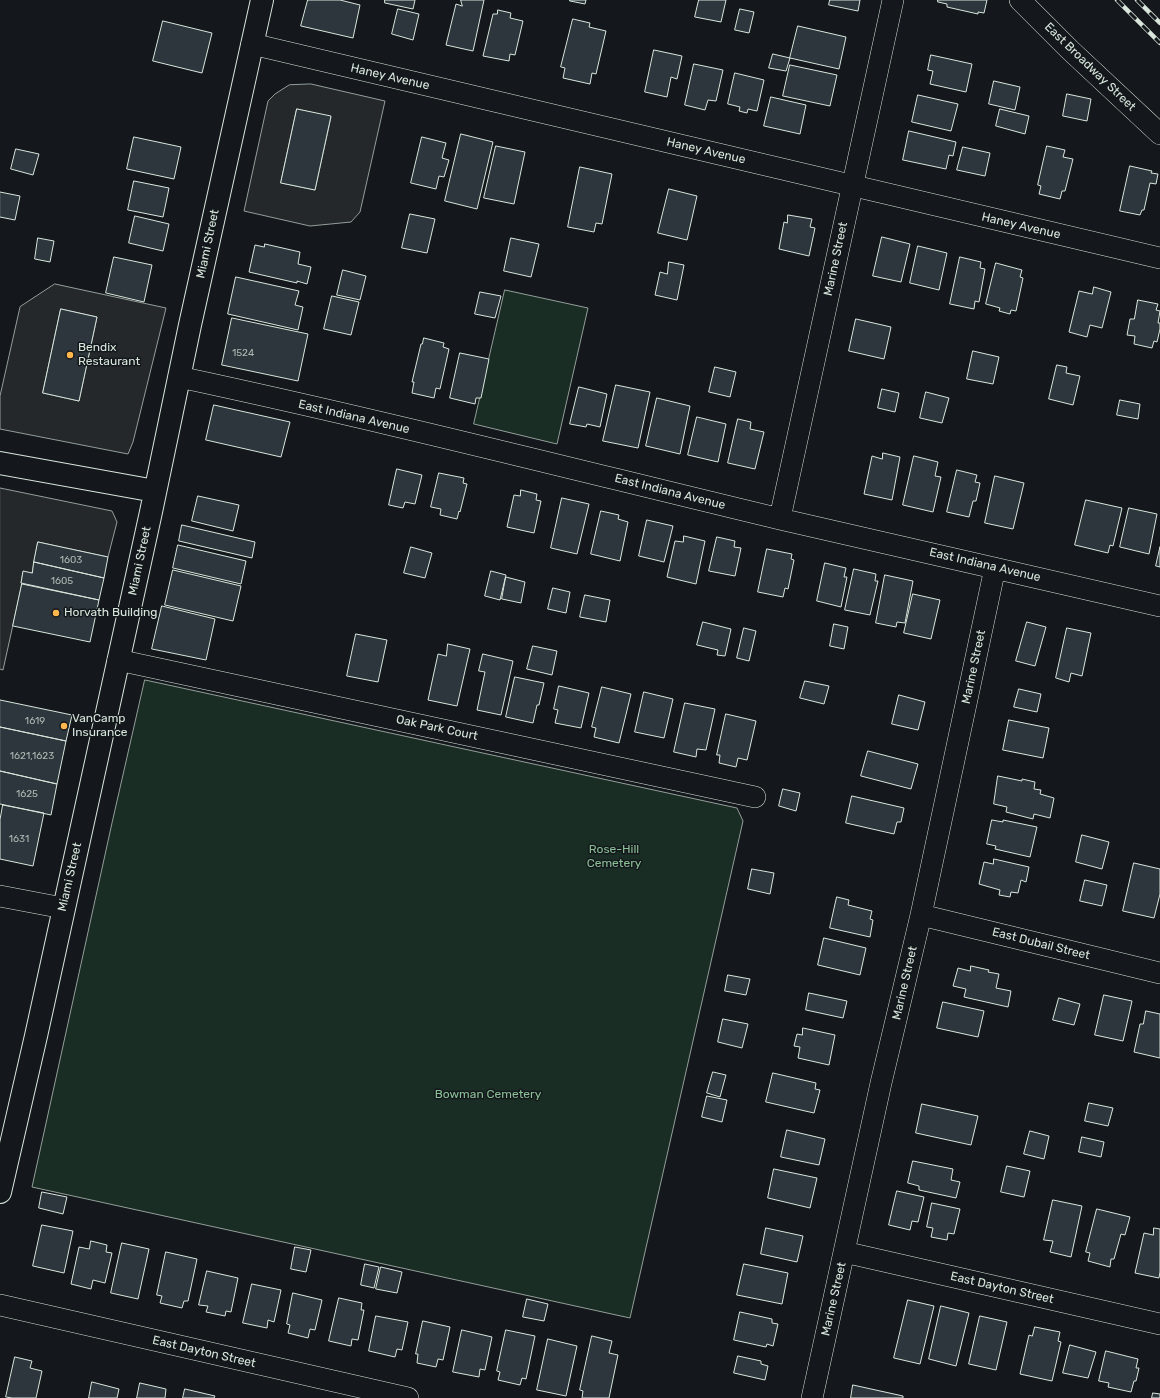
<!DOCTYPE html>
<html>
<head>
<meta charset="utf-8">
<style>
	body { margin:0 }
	canvas { display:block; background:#14181c }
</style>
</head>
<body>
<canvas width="1160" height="1398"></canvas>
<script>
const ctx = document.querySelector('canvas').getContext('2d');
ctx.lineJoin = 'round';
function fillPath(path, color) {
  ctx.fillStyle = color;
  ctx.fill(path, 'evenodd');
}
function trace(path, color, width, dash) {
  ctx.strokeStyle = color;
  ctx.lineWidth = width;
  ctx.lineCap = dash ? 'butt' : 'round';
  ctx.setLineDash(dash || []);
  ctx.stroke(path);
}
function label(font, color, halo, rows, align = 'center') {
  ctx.font = font + ' Rubik,sans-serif';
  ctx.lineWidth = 3;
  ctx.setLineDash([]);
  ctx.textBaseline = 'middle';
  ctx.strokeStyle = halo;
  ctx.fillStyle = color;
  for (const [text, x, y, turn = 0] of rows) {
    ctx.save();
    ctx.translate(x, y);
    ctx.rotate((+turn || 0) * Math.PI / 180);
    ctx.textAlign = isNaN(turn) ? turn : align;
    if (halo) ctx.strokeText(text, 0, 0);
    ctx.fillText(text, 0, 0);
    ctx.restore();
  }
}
const green = new Path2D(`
	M505,290L588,308L557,444L474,424Z
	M145,680L737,808L743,821L630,1318L32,1187L112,823Z`);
fillPath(green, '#1a2d24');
trace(green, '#939e99', 1);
const parking = new Path2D(`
	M311,84L385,101L360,212L351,222L310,226L244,211L268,101L275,94L289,85ZM297,109L331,117L315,190L281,183Z
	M55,284L166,308L133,442L128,454L0,429V396L20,307ZM61,309L97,317L79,401L43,393Z
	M0,488L112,511L117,522L108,557L38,542L32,573L23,572L21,583L22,584L3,670L0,669Z`);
fillPath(parking, '#24282b');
trace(parking, '#939e99', 1);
const building = new Path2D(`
	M308,0H340L360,5L353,38L301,26Z
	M385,0H415L413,9L385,3Z
	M461,0H484L473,51L446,45L456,4L462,6Z
	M570,0H586L585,4L570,1Z
	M699,0H726L721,22L695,17Z
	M830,0H860L858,11L829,5Z
	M938,0H987L984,13L978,12V14L947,7V4L938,2Z
	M398,9L419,14L413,40L392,34Z
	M740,9L754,12L749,33L735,30Z
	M498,10L511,13L510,18L523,21L515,55L510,54L509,61L483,56L493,14H497Z
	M573,19L590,23L589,27L606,31L596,74L592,73L590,84L563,78L565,68L561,67Z
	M163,21L212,33L202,73L153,61Z
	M798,26L846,37L839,69L790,58Z
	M654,50L682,56L677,79L671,77L667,97L645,92Z
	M773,54L790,58L786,71L769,68Z
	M931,55L972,64L966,92L930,84L933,71L928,70Z
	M694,64L723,70L716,101L708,100L705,110L685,105Z
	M790,65L837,75L830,106L783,96Z
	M735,73L764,80L757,111L748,109L747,113L739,111L740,107L728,104Z
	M994,81L1020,87L1015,110L989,104Z
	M1067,94L1091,99L1087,121L1063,116Z
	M918,95L958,104L951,131L912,122Z
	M771,97L806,105L800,134L764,126Z
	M297,109L331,116L315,190L281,183Z
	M1000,109L1029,116L1025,134L996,126Z
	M909,131L956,142L953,156L949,155L946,169L903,160Z
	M461,134L493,142L477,209L445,201Z
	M134,137L181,147L174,179L127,169Z
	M422,137L446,143L442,158L449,160L444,177L439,176L436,189L411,183Z
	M496,146L525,152L514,204L484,198Z
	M1047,146L1065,150L1063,157L1073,159L1065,191H1062L1060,199L1039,194L1041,186L1038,185Z
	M963,147L990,153L985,176L957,170Z
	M16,149L39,154L33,175L11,169Z
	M1130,166L1152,171L1151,173L1158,174L1156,184L1150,183L1144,210H1142L1140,215L1120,211Z
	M580,167L612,174L602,224L596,223L594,232L568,227Z
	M134,181L169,188L163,217L128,210Z
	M669,189L697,196L687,240L658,233Z
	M0,192L20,196L15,220L0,217Z
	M410,214L435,219L427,253L402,248Z
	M788,215L812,219L810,227L815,228L809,256L779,249L784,222L787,223Z
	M135,216L169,224L163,251L129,243Z
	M882,237L910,244L901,282L873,276Z
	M38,238L54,241L50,262L35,259Z
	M511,238L539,244L531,277L504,271Z
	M265,244L300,252L298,264L311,267L307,284L297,281V283L249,272L255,245L264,247Z
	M918,246L947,253L939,290L910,283Z
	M114,257L152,265L144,302L106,293Z
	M960,257L981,262L980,268L985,269L979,302L975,301L974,309L950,304Z
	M669,262L684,265L677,300L655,295L660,272L667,274Z
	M996,263L1022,270L1020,277L1023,278L1016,311L1011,310L1010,314L999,311L1000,308L986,304Z
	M343,270L366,276L360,300L337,295Z
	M236,277L299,291L295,305L303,307L298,330L228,314Z
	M1094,287L1111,292L1102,328L1090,325L1087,337L1069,332L1079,291L1092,294Z
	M480,292L501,296L495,318L475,314Z
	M332,296L359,302L351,335L324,329Z
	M1138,300L1158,304L1156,310L1160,311L1158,323H1160V329L1157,342L1154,341L1152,348L1134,344L1135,336L1127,335L1130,319H1134Z
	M61,309L97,317L79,401L43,393Z
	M232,318L308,334L298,381L222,365Z
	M856,319L891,327L884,359L849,351Z
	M424,338L444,343L443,347L449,349L440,389L436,388L434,398L412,393L414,382H412L421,344H422Z
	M973,351L999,357L993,384L967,379Z
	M460,353L489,359L481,398H476L475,404L450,398Z
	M1057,365L1067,367L1066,373L1080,376L1073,405L1049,399Z
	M715,367L736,372L730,397L709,392Z
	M616,385L650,392L638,448L603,441Z
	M579,387L607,394L600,427L587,424L586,427L570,424Z
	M882,389L899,393L895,412L878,408Z
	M926,392L949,398L942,423L920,418Z
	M657,398L690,406L680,454L646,446Z
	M1120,400L1140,404L1138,419L1117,415Z
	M214,405L290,422L281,457L206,440Z
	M697,417L726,424L718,462L688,455Z
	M738,419L751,422L750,429L764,432L755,469L728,463Z
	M883,453L900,457L892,500L864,494L872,456L882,459Z
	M914,456L938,462L935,476L941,477L933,512L903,505Z
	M397,469L422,475L415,504L405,502L403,508L389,505Z
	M957,470L977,475L975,482L980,483L976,501H973L969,517L947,512Z
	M439,473L464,478L463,483L467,484L460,512L459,511L457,519L440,515L441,509L431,507Z
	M995,476L1024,483L1013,529L985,523Z
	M521,490L537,494L536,500L541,501L534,533L507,527L514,495L520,496Z
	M198,496L239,505L233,531L192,521Z
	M562,498L589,504L577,554L551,548Z
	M1086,500L1122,508L1113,546L1110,545L1108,553L1075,545Z
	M1129,508L1157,514L1149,554L1120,547Z
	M601,511L619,515L618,519L628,522L620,561L591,554Z
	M647,520L673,526L664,562L639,556Z
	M182,525L255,542L252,558L179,541Z
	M684,536L705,541L696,584L667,577L675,541L683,542Z
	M717,537L735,541L734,547L741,548L735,576L709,571Z
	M38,542L108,557L104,578L34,562Z
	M178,545L246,561L241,584L173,568Z
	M411,547L432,553L425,578L404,573Z
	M1160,547V567L1156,566Z
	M767,549L792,554L791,559L794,560L788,589L785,588L783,597L758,592Z
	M34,562L104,578L99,600L21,583L23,571L32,573Z
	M825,563L846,568L844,577H847L841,607L817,601Z
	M854,569L876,574L875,581H878L870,615L845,610Z
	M173,570L241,586L233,621L165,605Z
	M491,571L506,575L500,600L485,596Z
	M885,575L913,581L905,623L897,622L896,627L876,623Z
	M506,577L525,582L521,603L502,599Z
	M22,584L99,600L90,642L13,626Z
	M553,588L570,592L566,613L548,609Z
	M913,594L940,600L931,639L904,633Z
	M585,595L610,600L606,622L580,617Z
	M162,606L215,619L206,660L152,649Z
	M703,622L731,629L725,656L717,655L718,650L697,645Z
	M1027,622L1046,627L1035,666L1016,661Z
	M834,624L848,627L844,649L830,646Z
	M744,628L756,631L749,661L737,658Z
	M1067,628L1091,633L1082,676L1071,673L1069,682L1056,678Z
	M356,634L387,640L378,682L347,676Z
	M448,644L470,649L457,706L428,700L438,654L446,656Z
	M533,646L557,651L552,675L527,669Z
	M483,654L513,661L501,715L477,710L485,672L479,671Z
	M515,677L544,683L539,705H537L533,723L506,717Z
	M805,681L829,686L824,704L800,698Z
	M559,686L589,693L581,728L555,723L558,710L554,709Z
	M602,687L631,694L619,743L594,737L596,728L592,727Z
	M1019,689L1041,694L1037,712L1014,707Z
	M644,692L673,699L664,738L635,732Z
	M899,695L925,702L918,730L892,724Z
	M0,700L72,715L66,741L0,727Z
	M685,703L715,709L706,750L697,749L696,757L674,752Z
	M726,714L756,721L747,760L738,758L736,767L719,763L720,755H717Z
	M1009,720L1049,728L1043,758L1003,750Z
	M0,727L66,741L57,784L0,771Z
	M868,751L918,764L911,789L861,776Z
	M0,771L57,784L51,815L0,804Z
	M998,776L1022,781V779L1035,782L1034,789L1041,790L1040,794L1054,798L1050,818L1034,814L1033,819L1006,812L1007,807L994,804Z
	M783,789L800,793L796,811L779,806Z
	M852,796L904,808L901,822H897L894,834L846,823Z
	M3,805L44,813L33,866L0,859V820Z
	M992,820L1003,822V820L1037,827L1030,857L995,849L996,846L987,844Z
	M1082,835L1109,842L1102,869L1076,862Z
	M994,859L1029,867L1026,882L1021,880L1018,893L1011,892L1010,897L999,895L1000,890L979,884L984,862L993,864Z
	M1134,863L1160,869V894L1154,918L1123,911Z
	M752,869L774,873L770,894L748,889Z
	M1085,880L1107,885L1102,906L1080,901Z
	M837,897L849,900L848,905L872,911L870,919L873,920L870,937L830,928Z
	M824,938L866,948L860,975L818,965Z
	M971,966L989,970L988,972L999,974L996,988L1011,991L1008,1007L964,997L966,989L953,986L958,968L970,971Z
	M728,975L750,979L746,995L725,991Z
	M809,993L847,1001L843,1018L806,1010Z
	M1104,995L1132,1001L1123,1041L1095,1035Z
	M1059,998L1080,1004L1074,1025L1053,1020Z
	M943,1002L984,1011L978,1037L937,1028Z
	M1146,1011L1160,1014V1058L1134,1052L1140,1024H1143Z
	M723,1019L748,1024L742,1048L718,1042Z
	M803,1028L835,1035L829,1065L798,1058L800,1047L794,1046L797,1034L802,1035Z
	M713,1072L726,1075L720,1097L707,1093Z
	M773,1073L816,1083L815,1089L820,1090L814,1113L766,1102Z
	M707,1096L727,1100L722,1122L702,1117Z
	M1089,1103L1113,1108L1108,1126L1085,1121Z
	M922,1104L978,1116L971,1145L916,1133Z
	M787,1130L825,1139L819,1165L781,1157Z
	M1030,1131L1049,1136L1044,1159L1024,1154Z
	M1082,1137L1104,1142L1101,1157L1079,1152Z
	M913,1161L953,1169L951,1180L960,1182L956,1198L919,1190V1186L908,1183Z
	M1007,1166L1030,1171L1024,1197L1001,1192Z
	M774,1169L817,1178L810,1208L768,1198Z
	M897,1191L924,1197L918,1222L912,1221L910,1230L889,1225Z
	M42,1192L67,1197L63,1214L39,1208Z
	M1053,1200L1082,1206L1071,1257L1050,1252L1053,1241L1044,1240Z
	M932,1203L960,1209L954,1234L948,1233L947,1240L931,1237L933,1228L927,1227Z
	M1097,1209L1130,1217L1125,1235L1121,1234L1114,1259H1111L1110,1267L1088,1261L1090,1253L1086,1252Z
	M42,1225L73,1231L64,1273L33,1266Z
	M766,1228L803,1236L797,1262L761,1254Z
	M1154,1228L1160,1229V1272L1159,1278L1135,1273L1144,1233L1153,1235Z
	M91,1241L107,1245L106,1252L112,1253L105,1283L93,1280L91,1289L71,1284L79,1247L89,1249Z
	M122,1243L149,1249L138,1299L111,1293Z
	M295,1247L311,1250L306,1272L291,1269Z
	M166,1252L197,1259L188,1301H184L182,1308L160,1303L162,1296L157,1295Z
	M365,1264L379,1267L374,1288L361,1285Z
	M744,1264L788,1273L782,1304L737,1295Z
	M381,1267L402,1272L397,1293L376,1289Z
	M207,1271L238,1278L231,1312L226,1311L225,1316L206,1312L208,1306L199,1305Z
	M252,1284L281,1290L274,1322L268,1320L267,1328L243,1323Z
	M293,1293L322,1300L315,1330L310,1329L308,1338L288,1333L290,1325L287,1324Z
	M339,1298L362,1303L361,1310H364L358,1340L352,1339L351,1346L329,1341Z
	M527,1299L548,1304L544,1321L523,1317Z
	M908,1300L934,1306L920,1364L894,1358Z
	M941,1306L969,1313L956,1366L929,1359Z
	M740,1312L772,1319V1323L778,1324L773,1346L767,1344L766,1347L734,1340Z
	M376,1316L408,1322L402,1350L397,1349L395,1357L369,1351Z
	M980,1316L1007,1322L996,1370L969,1364Z
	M423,1321L450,1327L443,1360L438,1359L436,1367L417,1363L418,1354H416Z
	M1035,1327L1060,1332L1058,1341L1061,1342L1052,1381L1020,1374L1029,1335L1032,1336Z
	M462,1330L492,1337L485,1370L480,1369L479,1377L453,1372Z
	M506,1330L535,1336L526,1379L522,1378L520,1385L498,1380L500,1372L497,1371Z
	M592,1336L612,1341L609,1353L618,1355L609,1398H582L583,1391L580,1390Z
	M548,1339L577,1346L566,1396L537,1390Z
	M1070,1345L1096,1352L1088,1378L1063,1373Z
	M1106,1351L1138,1359L1136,1368H1139L1136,1381H1134L1131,1392L1108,1387L1109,1383L1099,1381Z
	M738,1356L761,1361V1364L768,1366L765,1380L734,1373Z
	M15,1357L32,1361L30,1368L42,1371L36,1398H12L6,1397Z
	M92,1382L119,1389L117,1398H89Z
	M140,1383L166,1389L165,1398H137Z
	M853,1385L903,1396V1398H851Z
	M185,1389L215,1396L214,1398H183Z
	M1153,1393L1160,1394V1398H1152Z`);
fillPath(building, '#2c363c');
trace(building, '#d8e6dc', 1);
const street = new Path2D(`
	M1020,0L1070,50L1160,134
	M252,44L1160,258
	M179,377C381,420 580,471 780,519C907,548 1034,576 1160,606
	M780,518L893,0
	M118,660L755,797
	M0,896L63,908
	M921,915L1160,973
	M844,1252L1160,1324
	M0,1305L408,1398
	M812,1398L881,1083L921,915L995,568`);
const secondary = new Path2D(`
	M0,463L155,491
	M0,1192L36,1036L151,512L190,325L262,0`);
trace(street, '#d8e6dc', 22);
trace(secondary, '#d8e6dc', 24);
trace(street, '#14181c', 21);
trace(secondary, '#14181c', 22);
const rail = new Path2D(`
	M1117,0L1160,43
	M1137,0L1160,23`);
trace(rail, '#d8e6dc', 4.5);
trace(rail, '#14181c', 3, [9]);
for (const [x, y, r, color] of [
	[70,355,4,"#ffb74d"],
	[56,613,4,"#ffb74d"],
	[64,726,4,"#ffb74d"]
]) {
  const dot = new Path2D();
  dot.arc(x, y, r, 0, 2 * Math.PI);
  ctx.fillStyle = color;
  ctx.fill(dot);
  trace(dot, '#14181c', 1.5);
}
label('10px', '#adbab4', null, [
	["1524",243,353],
	["1603",71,560],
	["1605",62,581],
	["1619",35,721],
	["1621,1623",32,756],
	["1625",27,794],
	["1631",19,839]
]);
label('12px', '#d8e6dc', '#14181c', [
	["East Broadway Street",1090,67,44],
	["Haney Avenue",390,77,13],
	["Haney Avenue",706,151,13],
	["Haney Avenue",1021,226,13],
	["Miami Street",208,244,-78],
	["Marine Street",836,259,-78],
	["East Indiana Avenue",354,417,13],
	["East Indiana Avenue",670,492,14],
	["Miami Street",140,561,-78],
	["East Indiana Avenue",985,565,13],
	["Marine Street",974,667,-78],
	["Oak Park Court",437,728,12],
	["Miami Street",70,877,-77],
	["East Dubail Street",1041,944,14],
	["Marine Street",905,983,-77],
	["East Dayton Street",1002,1288,13],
	["Marine Street",834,1299,-77],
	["East Dayton Street",204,1352,13]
]);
label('12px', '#d8e6dc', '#14181c', [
	["Bendix",78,348],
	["Restaurant",78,362],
	["Horvath Building",64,613],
	["VanCamp",72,719],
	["Insurance",72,733]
], 'left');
label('12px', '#8ac095', '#14181c', [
	["Rose-Hill",614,850],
	["Cemetery",614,864],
	["Bowman Cemetery",488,1095]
]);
</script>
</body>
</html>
